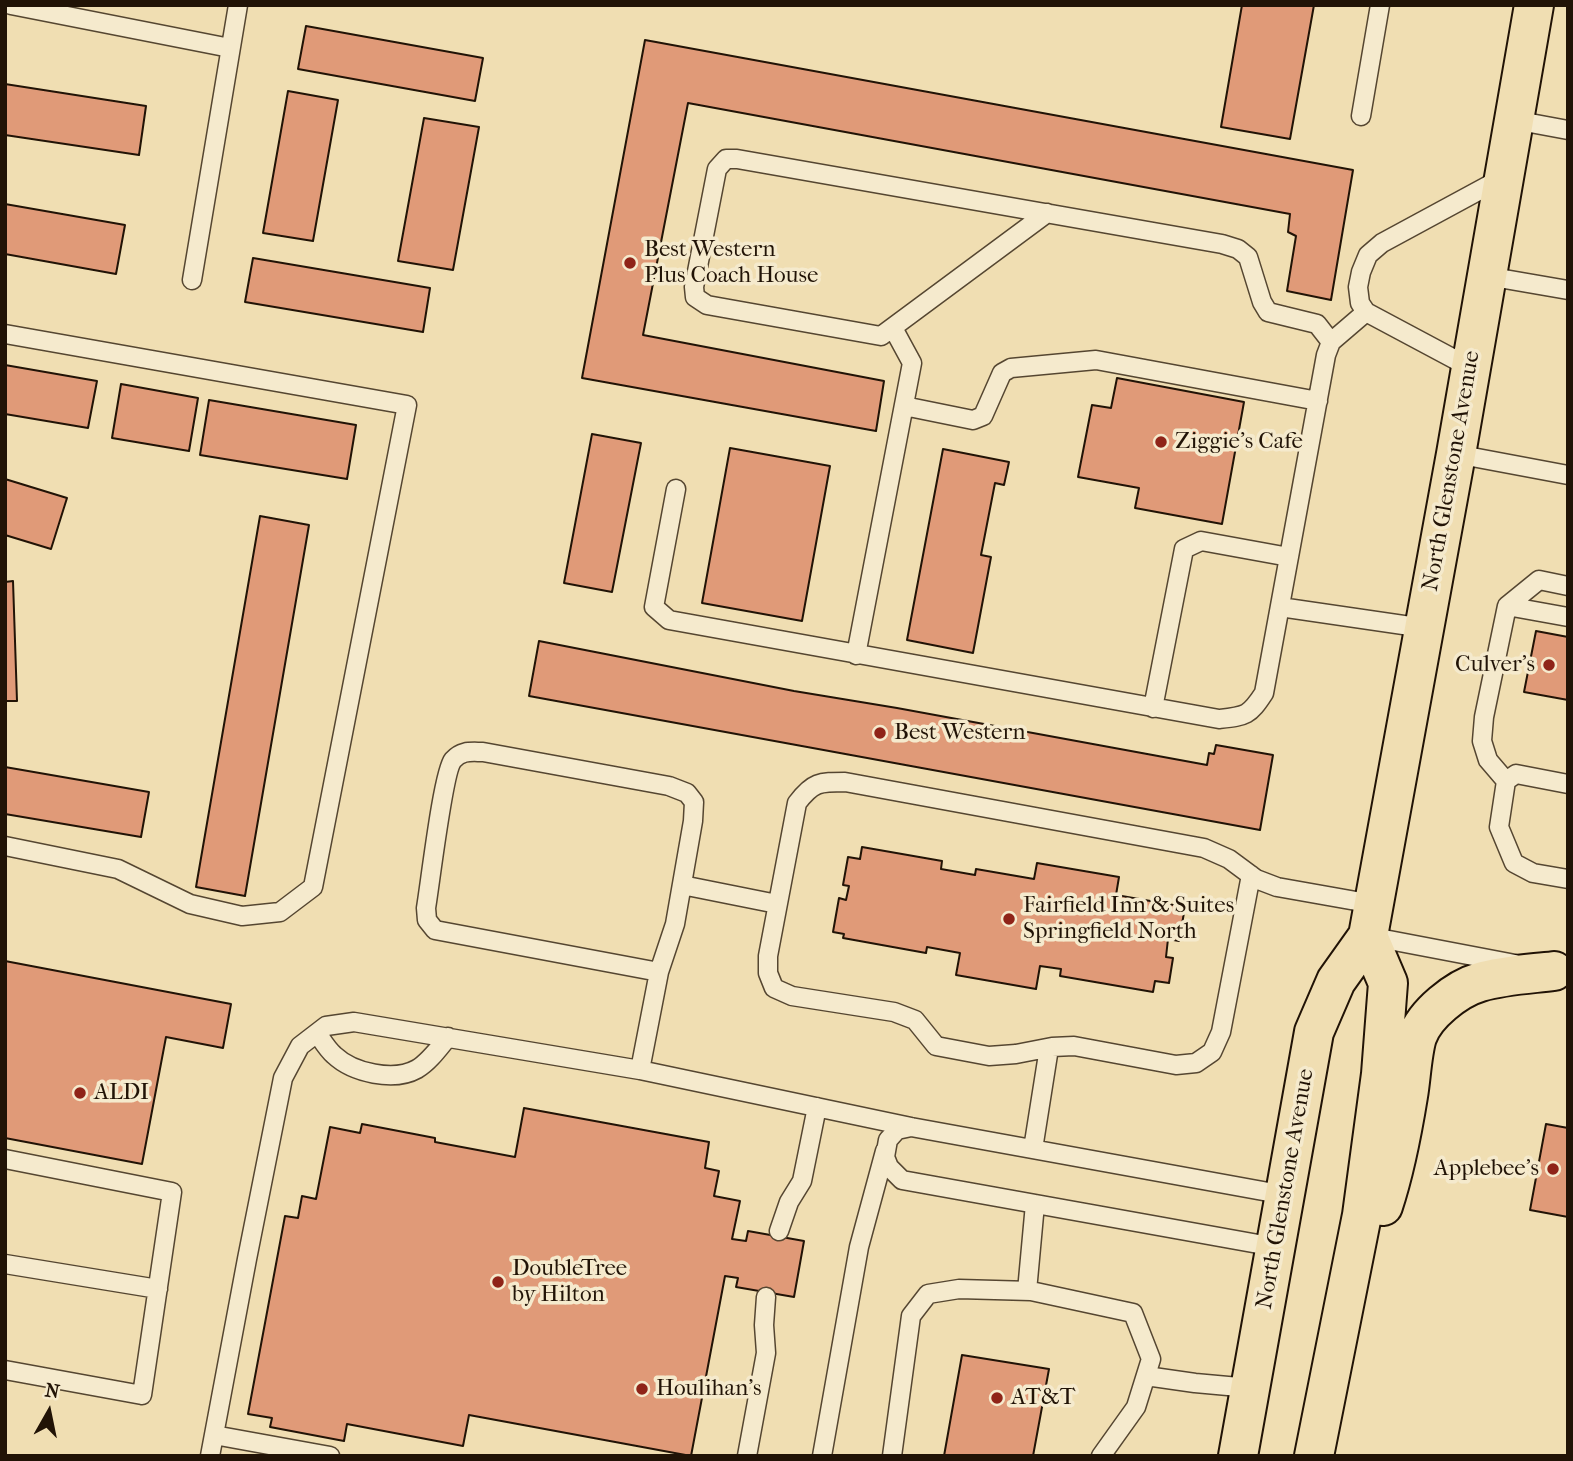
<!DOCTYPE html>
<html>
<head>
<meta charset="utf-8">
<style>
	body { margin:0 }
	#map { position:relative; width:1573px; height:1461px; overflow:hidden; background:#f0deb2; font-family:"IM FELL French Canon",serif }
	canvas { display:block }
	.frame { position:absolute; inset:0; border:7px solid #211306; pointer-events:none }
	.north { position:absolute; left:14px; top:1377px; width:70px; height:70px; -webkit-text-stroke:5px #f5eacd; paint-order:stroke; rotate:9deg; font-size:19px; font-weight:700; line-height:28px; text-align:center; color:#211306 }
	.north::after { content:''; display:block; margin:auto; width:24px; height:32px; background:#211306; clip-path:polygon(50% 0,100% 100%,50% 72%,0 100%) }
</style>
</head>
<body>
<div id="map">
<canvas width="1573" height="1461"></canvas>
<div class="frame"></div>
<div class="north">N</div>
</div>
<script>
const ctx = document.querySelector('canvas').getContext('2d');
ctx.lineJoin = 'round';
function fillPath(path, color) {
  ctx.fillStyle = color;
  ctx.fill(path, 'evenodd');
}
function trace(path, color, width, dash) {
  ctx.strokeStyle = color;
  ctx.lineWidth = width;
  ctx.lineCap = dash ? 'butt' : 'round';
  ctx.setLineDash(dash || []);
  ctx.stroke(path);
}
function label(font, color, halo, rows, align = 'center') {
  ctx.font = font + ' "IM FELL French Canon",serif';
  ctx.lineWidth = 7;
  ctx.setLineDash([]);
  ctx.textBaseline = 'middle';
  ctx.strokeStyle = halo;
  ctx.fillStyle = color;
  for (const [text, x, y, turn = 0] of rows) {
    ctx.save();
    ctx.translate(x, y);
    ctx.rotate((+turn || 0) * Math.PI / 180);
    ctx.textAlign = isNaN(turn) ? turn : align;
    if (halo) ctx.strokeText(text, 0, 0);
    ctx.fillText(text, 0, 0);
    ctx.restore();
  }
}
const building = new Path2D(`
	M1242,5H1314L1290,139L1221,127Z
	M306,26L483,58L475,101L298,69Z
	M645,40L1353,170L1331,300L1287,291L1296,236L1288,232L1290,214L688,103L643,335L884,381L876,431L582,378Z
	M5,84L146,106L139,155L5,135Z
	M288,91L338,100L313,241L263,233Z
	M424,118L479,127L453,270L398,261Z
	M5,204L125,225L116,274L5,254Z
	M253,258L430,288L423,332L245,302Z
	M5,365L97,381L88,428L5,414Z
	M1117,378L1244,402L1222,524L1135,508L1139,488L1078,477L1092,405L1111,408Z
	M121,384L198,398L189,451L112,438Z
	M209,400L356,425L347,479L200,455Z
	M592,434L641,443L612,592L564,583Z
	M730,448L830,466L802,621L702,603Z
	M943,449L1009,462L1004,485L995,483L981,555L991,557L973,653L907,640Z
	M5,479L67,498L51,549L5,535Z
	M260,516L309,525L245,896L196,887Z
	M13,581L17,701H5V582Z
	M1536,631L1568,637V700L1524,692Z
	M539,641L794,691L897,708L1207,765L1209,753L1214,754L1216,745L1273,755L1260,830L529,696Z
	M5,767L149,792L141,837L5,814Z
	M862,847L942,861L941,869L975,875L976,869L1034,879L1037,863L1119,877L1116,895L1185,907L1179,941L1168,939L1166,957L1173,958L1169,983L1155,981L1153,992L1060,976L1061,969L1040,966L1036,989L956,975L960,953L927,947L926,953L843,938L844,934L833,932L839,898L846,900L849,886L843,885L848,857L860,859Z
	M5,961L231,1004L223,1048L166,1037L142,1164L5,1138Z
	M524,1108L709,1142L705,1168L719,1171L714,1196L740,1201L732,1239L746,1241L748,1231L804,1241L794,1297L736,1287L738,1278L725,1276L691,1456L469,1415L463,1446L347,1424L344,1441L270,1427L272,1418L248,1414L285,1216L298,1218L302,1196L316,1199L330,1127L360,1133L362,1124L435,1138V1142L515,1157Z
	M1546,1124L1568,1128V1217L1530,1210Z
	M962,1355L1049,1369L1033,1456H944Z`);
fillPath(building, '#e09a78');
trace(building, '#211306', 2);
const service = new Path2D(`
	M11,5L230,48
	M1361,116L1380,5
	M1514,120L1568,130
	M1047,213L881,336L707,305L695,297L694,287L717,169L726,159H737L1222,244L1238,249L1248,257L1262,302L1268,312L1317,324L1331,342
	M1487,276L1568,290
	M192,280L238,5
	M5,334L407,405L313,887L280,912L242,916L190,904L118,869L5,846
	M1471,368L1366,312L1360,303L1358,287L1361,272L1368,255L1382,243L1504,177
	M904,406L973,420L983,416L1002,373L1011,368L1096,360L1318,401
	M1456,454L1568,475
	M676,489L654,607L669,620L1219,719C1246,716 1249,716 1264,693L1326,355L1331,342L1366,312
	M1507,606L1568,617
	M1280,607L1424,628
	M856,655L912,363L893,328
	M1153,708L1184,549L1201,541L1289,557
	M1506,781L1488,760L1482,741L1484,717L1507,606L1539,580L1568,586
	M1568,784L1516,774L1506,781L1499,827L1514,863L1533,873L1568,879
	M1251,875L1221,1032L1212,1052L1196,1063L1176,1065L1074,1046L1052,1047L1016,1054L989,1056L936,1046L915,1020L894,1012L792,996L774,988L768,973V956L797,803C813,782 819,782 845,782L1204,848L1229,859L1256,879L1277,887L1373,904
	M682,885L777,904
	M1368,936L1515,964
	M317,1033C322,1040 327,1049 334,1055C353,1073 394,1082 417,1069C429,1062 439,1048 448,1037
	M640,1070L659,972L675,924L693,821L694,802L687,793L669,786L483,752C471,752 462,750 453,760C443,772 430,885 426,908L427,920L435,930L659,972
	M911,1127L897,1130L888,1140L885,1157L889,1167L902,1180L1275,1247
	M1033,1149L1049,1048
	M5,1159L172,1192L142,1395L5,1370
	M779,1231L789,1202L802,1181L817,1107
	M5,1264L158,1289
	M1027,1291L1035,1204
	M1146,1376L1195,1383L1250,1388
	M214,1435L330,1456
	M210,1456L247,1259L283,1078L300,1046L326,1026L354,1022L640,1070L911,1127L1285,1195
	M747,1456L766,1353L764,1325L766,1297
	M822,1456L859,1247L885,1151
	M892,1456L911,1316L928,1294L959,1289L1031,1291L1133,1313L1151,1359L1136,1407L1101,1456`);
const primary = new Path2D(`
	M1383,1206C1395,1170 1402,1133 1408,1096C1411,1079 1412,1053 1417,1037C1425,1014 1456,989 1480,982C1504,975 1529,974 1554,971
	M1238,1456L1314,1032L1336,981L1368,936L1456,454L1534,5
	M1314,1456L1362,1215L1381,1074L1388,983L1368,936`);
trace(service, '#554631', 21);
trace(primary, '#211306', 42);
trace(service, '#f5eacd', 18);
trace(primary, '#f0deb2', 38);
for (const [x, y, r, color] of [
	[630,263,7,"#8f2418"],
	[1161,442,7,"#8f2418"],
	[1549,665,7,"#8f2418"],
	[880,733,7,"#8f2418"],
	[1009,919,7,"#8f2418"],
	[80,1093,7,"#8f2418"],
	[1553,1169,7,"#8f2418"],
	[498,1282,7,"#8f2418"],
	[642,1389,7,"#8f2418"],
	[997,1398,7,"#8f2418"]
]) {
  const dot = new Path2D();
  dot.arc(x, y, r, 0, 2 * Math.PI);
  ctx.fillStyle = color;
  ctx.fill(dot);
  trace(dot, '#f5eacd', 2.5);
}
label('23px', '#211306', '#f5eacd', [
	["Best Western",644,250],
	["Plus Coach House",644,276],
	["Ziggie's Cafe",1175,442],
	["Culver's",1535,665,"right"],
	["Best Western",894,733],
	["Fairfield Inn & Suites",1023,906],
	["Springfield North",1023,932],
	["ALDI",94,1093],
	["Applebee's",1539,1169,"right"],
	["DoubleTree",512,1269],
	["by Hilton",512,1295],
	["Houlihan's",656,1389],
	["AT&T",1011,1398]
], 'left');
label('23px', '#211306', '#f5eacd', [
	["North Glenstone Avenue",1452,471,-80],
	["North Glenstone Avenue",1286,1189,-80]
]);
</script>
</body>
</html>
